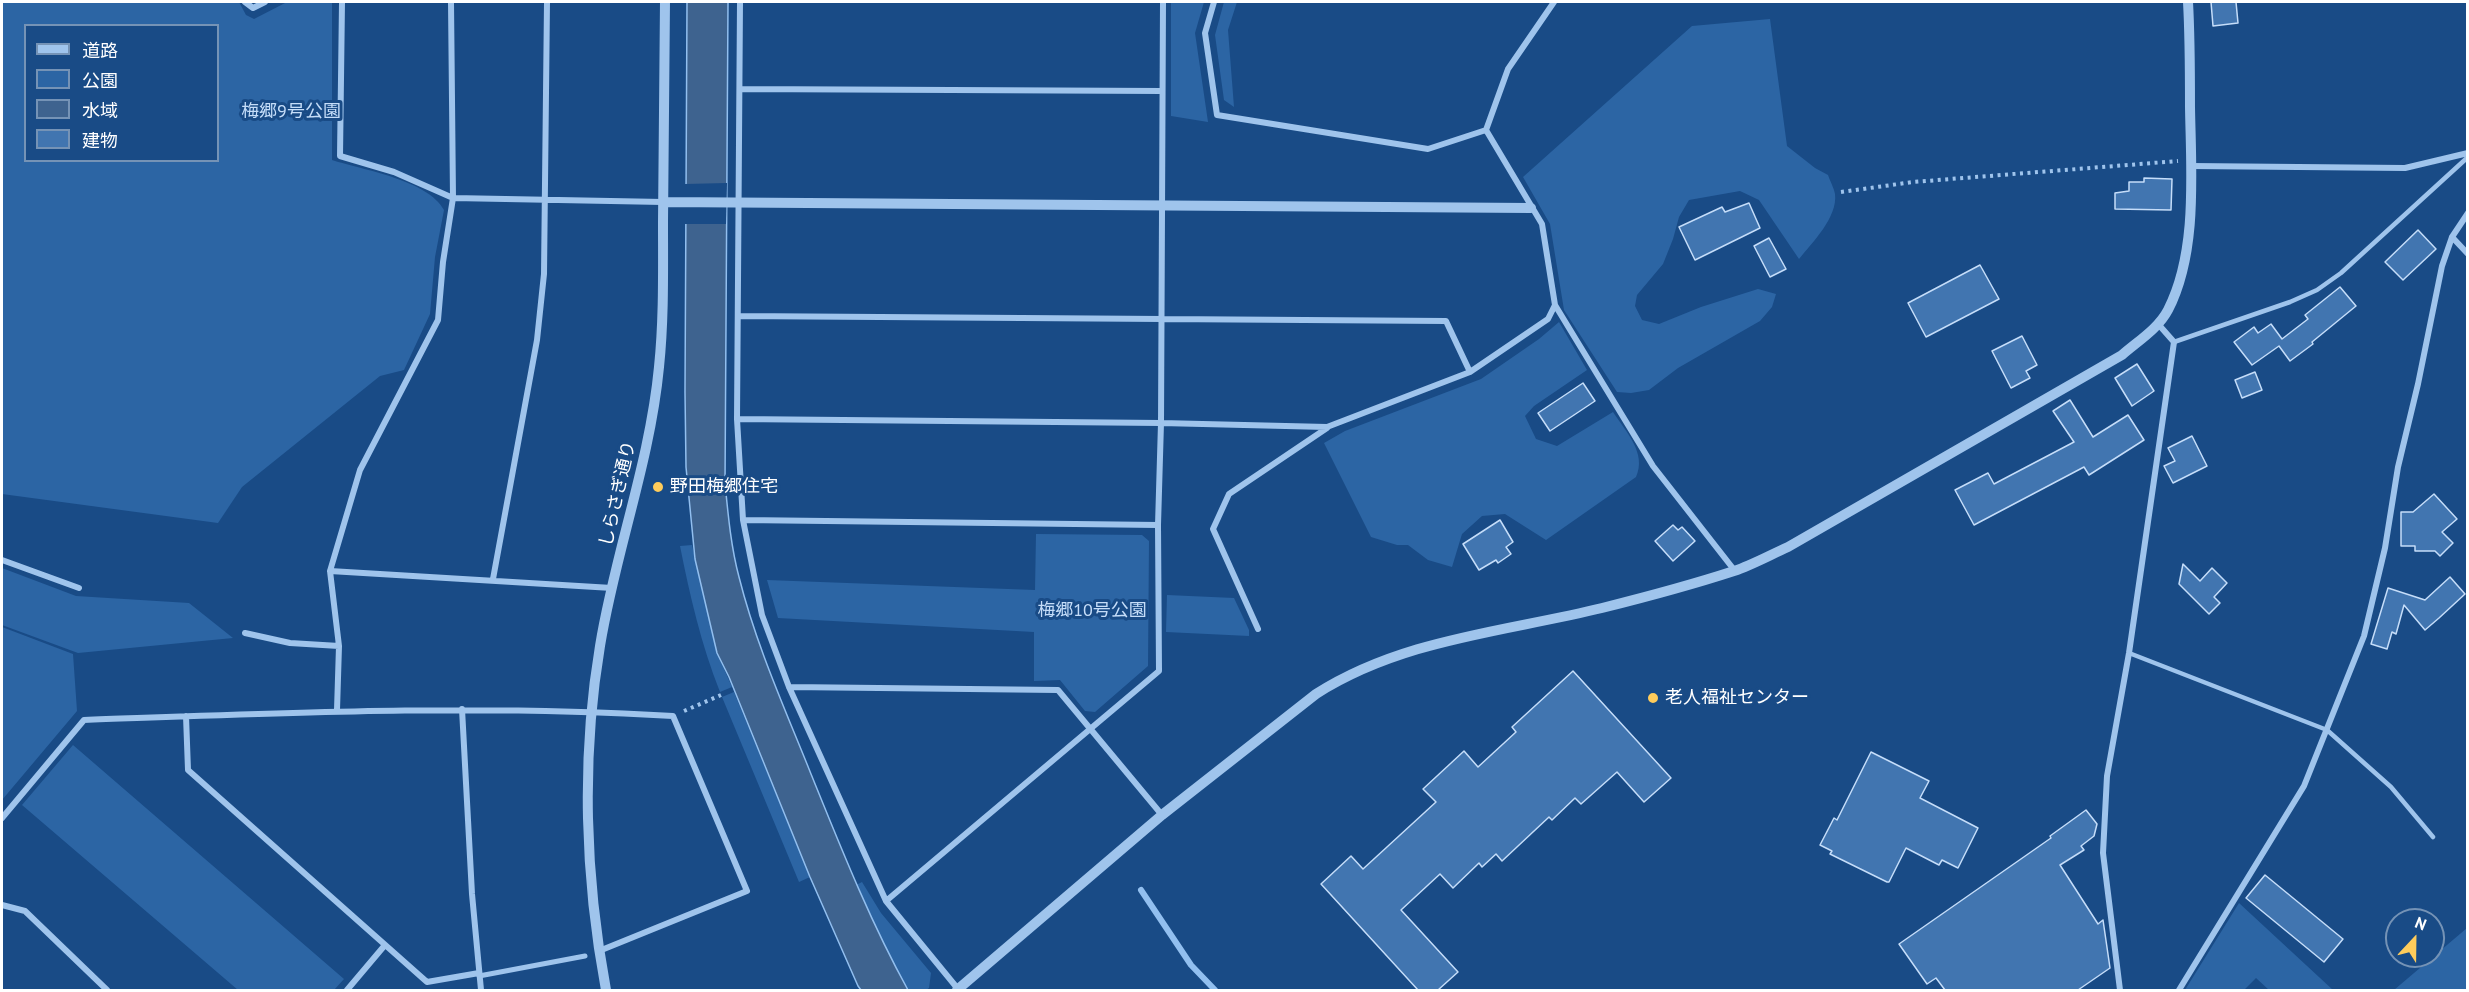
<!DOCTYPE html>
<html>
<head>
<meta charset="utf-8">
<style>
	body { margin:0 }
	#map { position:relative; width:2469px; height:992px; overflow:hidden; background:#194b86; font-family:"PT Sans","Noto Sans JP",sans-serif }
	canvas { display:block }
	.frame { position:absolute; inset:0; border:3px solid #fff; pointer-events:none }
	.legend { position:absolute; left:24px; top:24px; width:195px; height:138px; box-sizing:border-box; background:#194b86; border:2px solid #7593b6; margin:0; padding:8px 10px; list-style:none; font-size:18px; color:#fff }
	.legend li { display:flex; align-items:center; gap:12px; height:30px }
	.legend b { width:30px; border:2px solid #7593b6 }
	.north { position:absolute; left:2385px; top:908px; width:60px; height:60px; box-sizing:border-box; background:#194b86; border:2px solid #7593b6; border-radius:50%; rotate:22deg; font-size:16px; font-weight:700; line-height:24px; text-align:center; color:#fff }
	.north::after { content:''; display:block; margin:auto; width:21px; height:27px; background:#ffcc5b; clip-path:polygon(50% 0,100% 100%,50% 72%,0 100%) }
</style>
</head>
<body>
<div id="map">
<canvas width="2469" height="992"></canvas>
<div class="frame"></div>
<ul class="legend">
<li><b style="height:8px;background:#9fc4ec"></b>道路</li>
<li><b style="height:16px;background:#2c65a4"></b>公園</li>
<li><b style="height:16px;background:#3e638f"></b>水域</li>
<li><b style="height:16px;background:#4175b0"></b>建物</li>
</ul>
<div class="north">N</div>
</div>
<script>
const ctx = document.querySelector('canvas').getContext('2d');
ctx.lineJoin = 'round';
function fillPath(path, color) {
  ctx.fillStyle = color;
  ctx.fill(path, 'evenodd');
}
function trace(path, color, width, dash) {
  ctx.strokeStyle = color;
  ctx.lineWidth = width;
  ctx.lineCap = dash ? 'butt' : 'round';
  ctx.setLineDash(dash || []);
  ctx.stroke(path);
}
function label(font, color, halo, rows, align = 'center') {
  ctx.font = font + ' "PT Sans","Noto Sans JP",sans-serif';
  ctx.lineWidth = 6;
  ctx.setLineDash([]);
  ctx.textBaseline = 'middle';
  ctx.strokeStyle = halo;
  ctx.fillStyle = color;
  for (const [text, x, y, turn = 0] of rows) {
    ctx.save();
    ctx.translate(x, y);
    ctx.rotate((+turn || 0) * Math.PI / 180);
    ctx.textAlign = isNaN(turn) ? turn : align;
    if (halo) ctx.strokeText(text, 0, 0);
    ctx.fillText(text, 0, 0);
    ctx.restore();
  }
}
fillPath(new Path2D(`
	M2,2H239L246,15L254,19L287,2H332V160C363,170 428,180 444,210L435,257L430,314L404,370L380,376L242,487L218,523L2,494ZM26,26H218V160H26Z
	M1171,2H1204L1195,33L1208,122L1171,116Z
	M1224,2H1237L1228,30L1234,107L1224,100L1215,35Z
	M1770,19L1787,146L1815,168L1828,175C1830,181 1834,188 1835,194C1838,217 1812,243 1799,259L1759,200L1740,191L1689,200L1679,217L1673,239L1663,264L1637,295L1635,306L1642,320L1659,324L1701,307L1758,289L1776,294L1772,307L1760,321L1678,368L1649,390L1631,393L1617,392L1564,310L1550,224L1523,177L1692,26Z
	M1559,322L1587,370L1534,406L1525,416L1536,439L1557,446L1613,412C1626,432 1647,453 1636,477L1546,540L1505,514L1482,516L1462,534L1452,567L1428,560L1408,545H1397L1371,537L1324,443L1345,431L1481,379L1539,339Z
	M1036,534L1142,535L1149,541L1148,666L1095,712L1085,711L1060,680L1034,681V632L778,618L767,580L1035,590Z
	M692,545L717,653L732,687L720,692C701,644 690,596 680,546Z
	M2,568L76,596L189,603L233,638L78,653L2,625Z
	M1167,595L1234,598L1249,630V636L1166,632Z
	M2,627L73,654L77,711L2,800Z
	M734,692L810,877L799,882L722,697Z
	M73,745L344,979L334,990H238L22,805Z
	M862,882L881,913L931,973L929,988L926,990H908L883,944L856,885Z
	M2239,903L2333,990H2269L2256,978L2244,990H2185Z
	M2467,928V990H2394Z`), '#2c65a4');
const water = new Path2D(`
	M687,2H728L725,483C728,514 731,547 739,577C756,645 785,709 811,774C841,848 870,921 908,990H861L858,986L810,877L729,677L717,653L695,559L686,467L685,392Z`);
fillPath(water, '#3e638f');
trace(water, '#92bfef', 1.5);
fillPath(new Path2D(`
	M727,183L726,224H685V184Z`), '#194b86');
trace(new Path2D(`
	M1141,890L1191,965L1215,990`), '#92bfef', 6);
const building = new Path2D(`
	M2211,2H2236L2238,23L2213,26Z
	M2144,178L2172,179L2171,210L2115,209V193L2129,191V182H2144Z
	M1749,203L1760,228L1695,260L1679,227L1722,207L1725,212Z
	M2418,230L2436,249L2403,280L2385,262Z
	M1769,238L1786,269L1770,277L1754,246Z
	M1980,265L1999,299L1926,337L1908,303Z
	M2340,287L2356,306L2312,342L2313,344L2290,361L2279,346L2252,365L2234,342L2254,327L2258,333L2271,324L2282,339L2308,319L2305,315Z
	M2022,336L2037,365L2026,371L2030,378L2011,388L1992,351Z
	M2137,364L2154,391L2132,406L2115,378Z
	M2255,372L2262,390L2242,398L2235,380Z
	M1583,383L1595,401L1550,431L1538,413Z
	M2070,400L2093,437L2128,415L2144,440L2089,475L2084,467L1974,525L1955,490L1988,473L1994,484L2074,442L2053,411Z
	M2192,436L2207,466L2173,483L2164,466L2175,461L2168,448Z
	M2434,494L2457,519L2442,532L2453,543L2440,556L2435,551H2415V546H2401V512H2413Z
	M1500,520L1513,542L1506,547L1511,554L1498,563L1496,560L1479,570L1463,544Z
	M1673,525L1678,530L1682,527L1695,541L1673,561L1655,541Z
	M2183,564L2200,581L2212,568L2227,583L2214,597L2220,603L2209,614L2179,584Z
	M2450,577L2465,594L2439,618L2425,630L2404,605L2396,634L2392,632L2387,649L2371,644L2388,588L2425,600Z
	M1573,671L1671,778L1644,802L1617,772L1581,804L1575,798L1552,820L1549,817L1502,861L1496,854L1482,867L1479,863L1453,888L1440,874L1401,910L1458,972L1438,990H1418L1321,884L1351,856L1363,869L1436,802L1423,789L1464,751L1478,767L1516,732L1512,727Z
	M1871,752L1929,781L1920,798L1978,828L1958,868L1942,860L1939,865L1906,848L1889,882H1887L1830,854L1832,851L1820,845L1834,818L1837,820Z
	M2086,810L2097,824L2094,836L2081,846L2084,850L2060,865L2098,924L2103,920L2110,968L2078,990H1945L1936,978L1927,984L1899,944L2051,838L2050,836Z
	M2265,875L2343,939L2324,962L2246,898Z`);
fillPath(building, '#4175b0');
trace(building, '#c5ddf9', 1.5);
trace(new Path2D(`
	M1841,192L1913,182L2178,161
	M684,711L721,695`), '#9fc4ec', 4, [3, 4.5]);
trace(new Path2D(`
	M2174,342L2290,302L2317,290L2341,273L2468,157
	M2129,653L2327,730L2391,787L2433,837`), '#9fc4ec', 4.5);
trace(new Path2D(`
	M479,976L585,956`), '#9fc4ec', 5);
trace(new Path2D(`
	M245,2L253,8L265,2
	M342,2L340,156L394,172L453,198L663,202
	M740,2L737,419L743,520L762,615L789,687L886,901L958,989
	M1214,2L1205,33L1217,115L1428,149L1486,130
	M1554,2L1508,69L1486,130L1542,224L1555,305L1653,466L1735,571
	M740,89L1162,91
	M2191,166L2405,168L2468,153
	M2452,237L2468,254
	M738,316L1446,321L1470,372
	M737,419L1161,423L1327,427L1470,372L1548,319L1555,305
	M743,520L1158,525
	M2,560L79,588
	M330,571L612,588
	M493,579L537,340L544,274L547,2
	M1258,629L1213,529L1229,494L1327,428
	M245,633L290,643L339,646
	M789,687L1058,690L1162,815
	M462,709L472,894L481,990
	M337,710L339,646L330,571L360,470L438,320L443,262L453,198L451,2
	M186,716L188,770L427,982L479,973
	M2,818L84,720C281,713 476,704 673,716L747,891L599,951
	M886,901L1159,671L1158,525L1161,423L1163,2
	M2,905L25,911L107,990
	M347,990L385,945
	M2120,990L2103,853L2107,776L2129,653L2174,342L2159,325
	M2179,990L2304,786L2364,636L2385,548L2398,467L2418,384L2442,266L2452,237L2468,213`), '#9fc4ec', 6);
trace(new Path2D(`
	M663,202L1531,208
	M606,990C585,878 581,759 600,646C615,553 650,462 659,367C664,319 663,270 663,222C664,148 664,75 665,2
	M957,990L1162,815L1316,694C1402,639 1504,632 1602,608C1646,597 1691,585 1734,571C1752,565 1770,555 1788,547L2122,355C2138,341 2158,329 2168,310C2198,252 2191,171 2190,107C2190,72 2190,37 2188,2`), '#9fc4ec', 10);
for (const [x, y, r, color] of [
	[658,487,6,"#ffcc5b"],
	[1653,698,6,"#ffcc5b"]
]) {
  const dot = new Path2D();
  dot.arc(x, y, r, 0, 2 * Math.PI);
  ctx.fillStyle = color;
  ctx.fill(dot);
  trace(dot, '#194b86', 2);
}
label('18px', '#c5ddf9', '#194b86', [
	["梅郷9号公園",291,112],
	["梅郷10号公園",1092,611]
]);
label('18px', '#fff', '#194b86', [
	["野田梅郷住宅",670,487],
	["老人福祉センター",1665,698]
], 'left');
label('18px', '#fff', '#194b86', [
	["しらさぎ通り",618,494,-77]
]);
</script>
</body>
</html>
